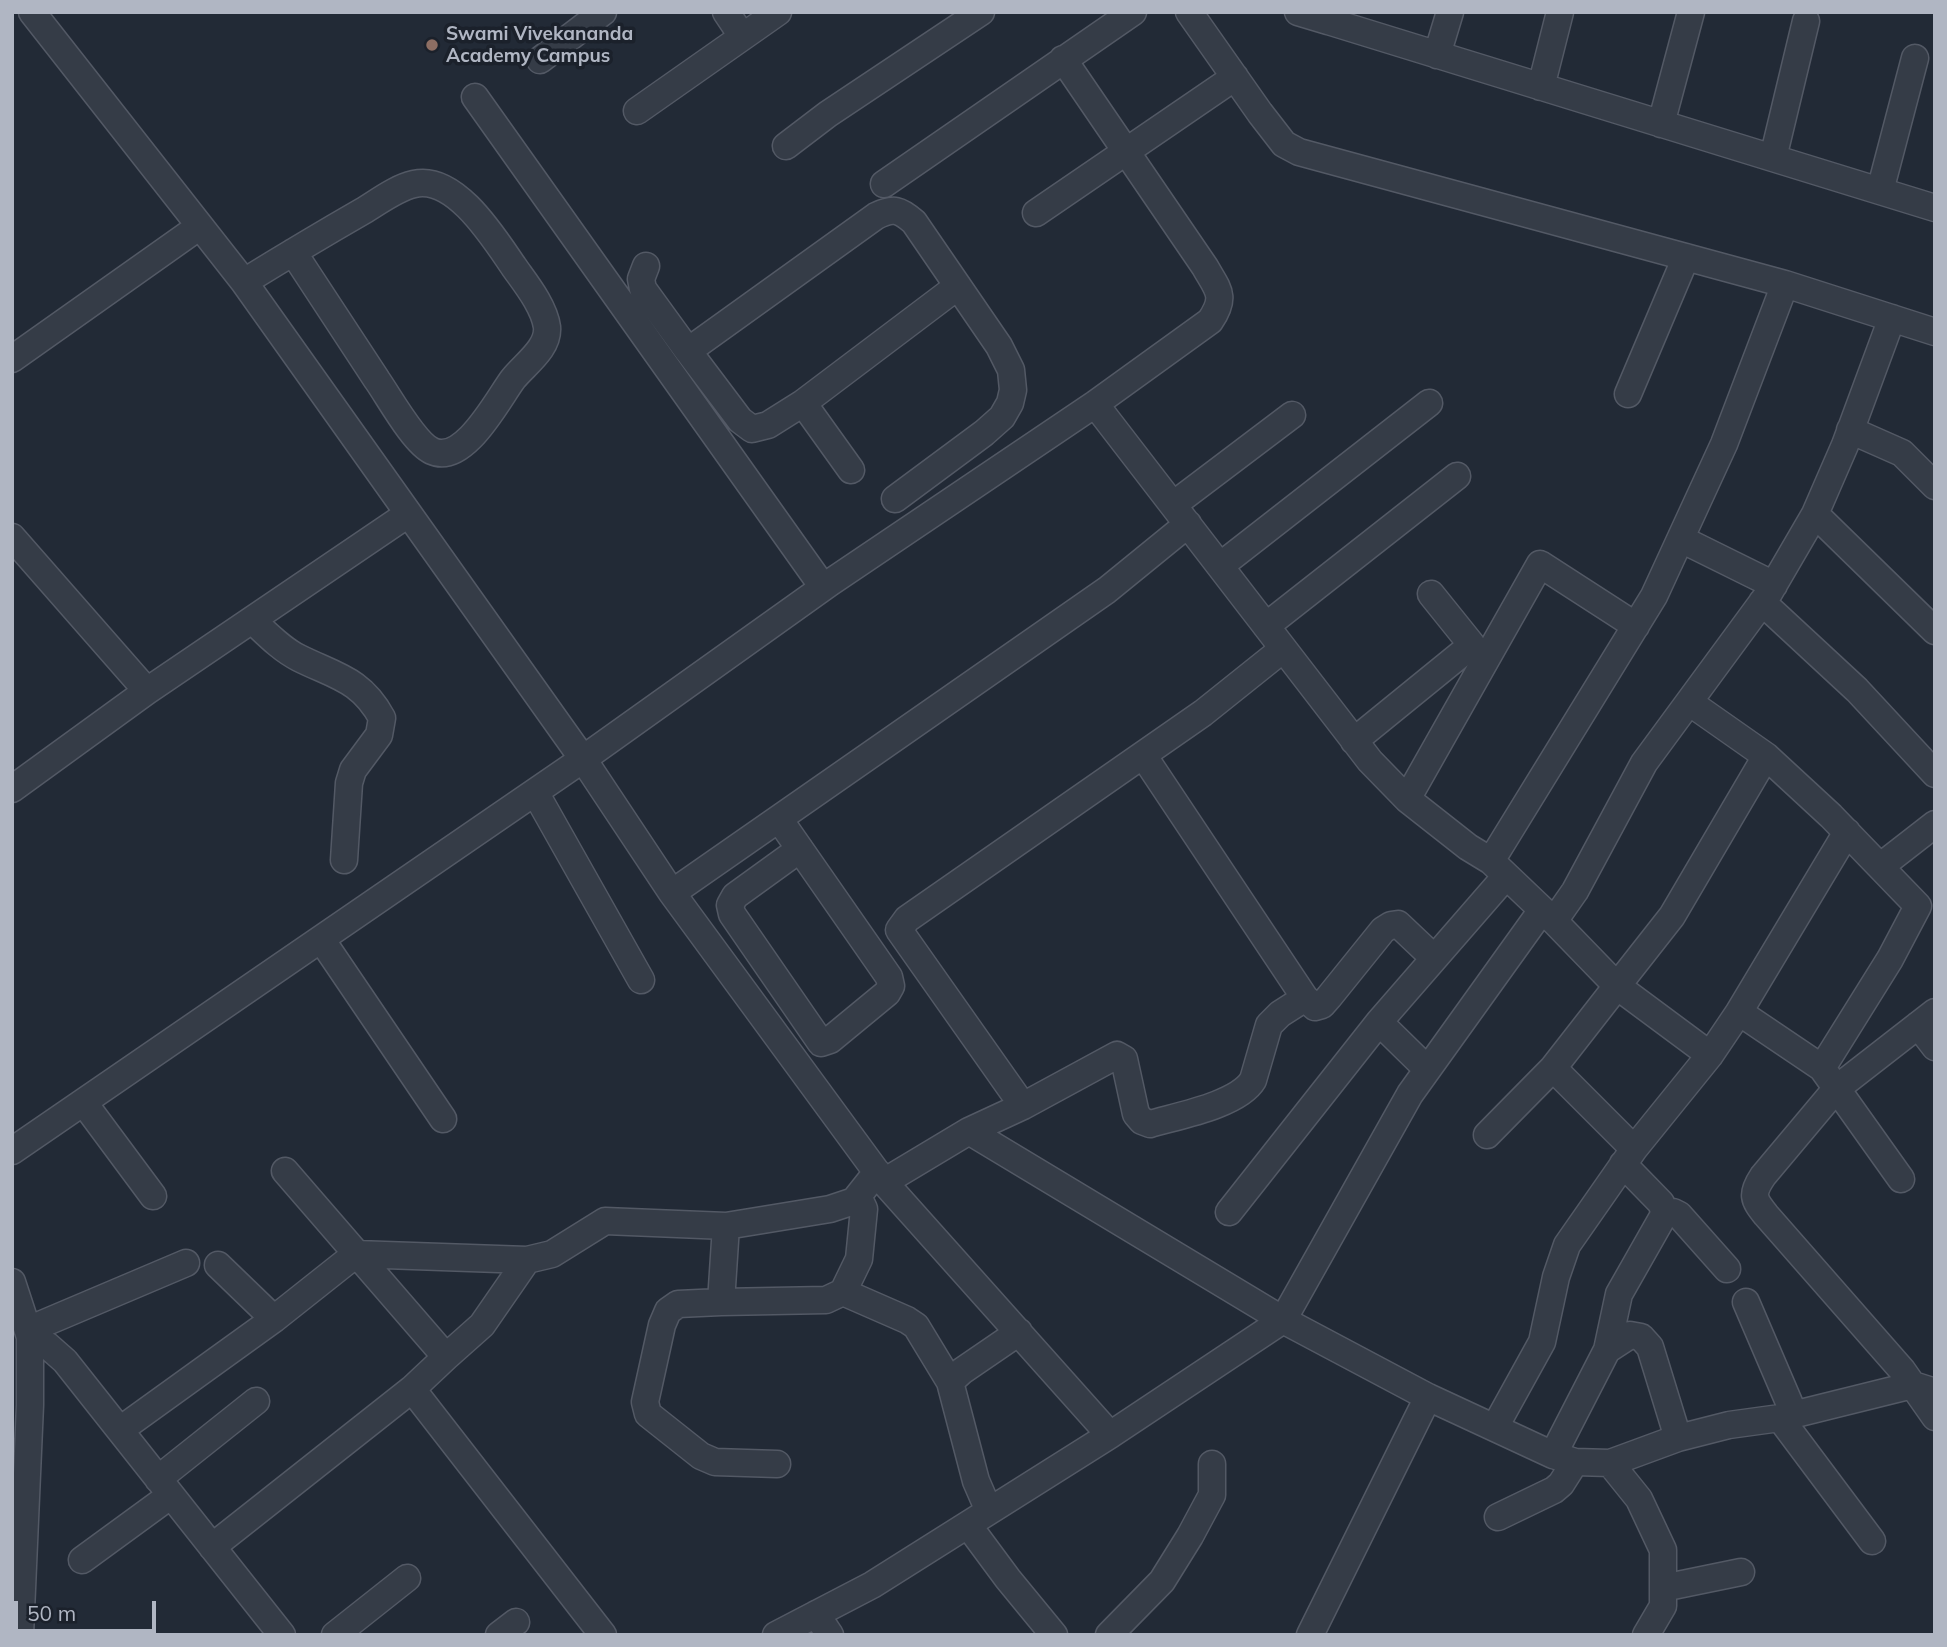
<!DOCTYPE html>
<html>
<head>
<meta charset="utf-8">
<style>
	body { margin:0 }
	#map { position:relative; width:1947px; height:1647px; overflow:hidden; background:#222a36; font-family:Mulish,sans-serif }
	canvas { display:block }
	.frame { position:absolute; inset:0; border:14px solid #b0b6c3; pointer-events:none }
	.scale { position:absolute; left:14px; top:1601px; width:142px; height:32px; box-sizing:border-box; border:4px solid #b0b6c3; border-top:0; padding-left:9px; font-size:21px; line-height:24px; white-space:nowrap; color:#b0b6c3; -webkit-text-stroke:5px #1b212b; paint-order:stroke }
</style>
</head>
<body>
<div id="map">
<canvas width="1947" height="1647"></canvas>
<div class="frame"></div>
<div class="scale">50 m</div>
</div>
<script>
const ctx = document.querySelector('canvas').getContext('2d');
ctx.lineJoin = 'round';
function trace(path, color, width, dash) {
  ctx.strokeStyle = color;
  ctx.lineWidth = width;
  ctx.lineCap = dash ? 'butt' : 'round';
  ctx.setLineDash(dash || []);
  ctx.stroke(path);
}
function label(font, color, halo, rows, align = 'center') {
  ctx.font = font + ' Mulish,sans-serif';
  ctx.lineWidth = 7;
  ctx.setLineDash([]);
  ctx.textBaseline = 'middle';
  ctx.strokeStyle = halo;
  ctx.fillStyle = color;
  for (const [text, x, y, turn = 0] of rows) {
    ctx.save();
    ctx.translate(x, y);
    ctx.rotate((+turn || 0) * Math.PI / 180);
    ctx.textAlign = isNaN(turn) ? turn : align;
    if (halo) ctx.strokeText(text, 0, 0);
    ctx.fillText(text, 0, 0);
    ctx.restore();
  }
}
const minor = new Path2D(`
	M32,12L244,282L583,759L672,893L884,1182L1110,1435L1283,1320L1410,1094L1542,910
	M726,12L742,36
	M1189,12L1260,113L1284,144L1299,152L1785,284L1935,332
	M1298,12L1328,21L1331,12
	M1328,21L1935,208
	M1437,55L1450,12
	M540,60L603,12
	M1541,87L1560,12
	M475,97L823,587
	M637,111L778,12
	M1661,124L1691,12
	M786,146L828,114L981,12
	M1773,158L1806,21
	M884,184L1133,12
	M1880,191L1915,58
	M1036,213L1235,77
	M646,266L641,279L643,289L688,351L876,216C894,207 900,210 914,222L999,346L1011,370L1013,390L1010,403L1002,417L984,433L895,499
	M244,282C283,258 323,234 363,211C378,202 396,188 414,184C455,174 494,238 514,267C526,284 544,306 547,327C549,348 525,364 513,379C498,399 464,466 432,451C414,443 389,397 377,380C349,337 321,294 293,252
	M688,351L740,420L752,429L768,425L803,403L958,286
	M12,359L200,226
	M1628,394L1686,257
	M803,403L851,470
	M1095,404L1370,761L1407,799L1468,847L1491,861L1554,921L1575,891L1644,763L1769,593L1815,514L1845,445L1892,318
	M1850,430L1902,453L1935,486
	M1173,505L1292,415
	M1815,514L1935,631
	M12,537L147,691
	M1681,539L1774,585
	M1220,566L1429,403
	M1762,602L1857,690L1935,774
	M252,620C266,633 281,649 299,658C335,676 361,679 382,718L379,735L353,770L349,783L344,860
	M1266,626L1457,476
	M1689,702L1766,756L1831,816L1918,906L1890,959L1822,1068L1901,1179
	M1354,741L1472,645L1431,594
	M1143,755L1305,998L1315,1007L1322,1005L1329,997L1383,930L1391,925L1398,924L1434,958
	M12,789L147,691L408,514
	M535,792L641,980
	M1407,799L1540,564L1636,626
	M779,819L889,977L891,986L887,993L830,1040L821,1043L732,914L730,905L735,896L800,849
	M1491,861L1654,596L1724,444L1785,284
	M1881,866L1935,824
	M672,893L1107,590L1188,524
	M1554,921L1617,986L1672,916L1766,756
	M321,939L443,1119
	M1739,1012L1847,832
	M1935,1012L1836,1089L1763,1176C1751,1194 1753,1199 1766,1215L1902,1370L1935,1417
	M1379,1022L1427,1069
	M1918,1025L1935,1047
	M84,1103L153,1196
	M1023,1106L1117,1055L1124,1059L1136,1114L1142,1121L1150,1124C1177,1116 1238,1105 1253,1080L1269,1025L1280,1014L1305,998
	M969,1131L1023,1106L899,930L907,919L1203,713L1283,649
	M1487,1135L1553,1068
	M1634,1149L1553,1068L1617,986L1710,1055L1739,1012L1822,1068
	M12,1151L583,759L831,582L1095,404L1210,321C1227,296 1218,290 1205,267L1063,59
	M285,1171L446,1357L412,1389
	M884,1182L969,1131L1283,1320L1428,1397L1553,1455L1575,1462L1610,1463L1678,1438L1729,1425L1780,1418L1913,1385L1935,1392
	M1229,1212L1379,1022L1506,876
	M1665,1213L1673,1212L1679,1215L1727,1269
	M726,1226L721,1302L678,1304L668,1311L662,1325L645,1402L648,1414L701,1456L715,1462L777,1464
	M218,1265L274,1319
	M12,1282L30,1337V1405L20,1635
	M843,1292L907,1320L916,1326L950,1382
	M721,1302L826,1300L843,1292L859,1259L864,1209L858,1196
	M1746,1302L1794,1414
	M28,1330L186,1263
	M30,1337L48,1346L65,1361L282,1635
	M1607,1350L1619,1294L1665,1213L1661,1203L1623,1164
	M446,1357L482,1325L527,1260
	M1780,1418L1872,1541
	M1495,1427L1542,1342L1556,1277L1567,1245L1634,1149L1710,1055
	M120,1430L274,1319L356,1254L527,1260L552,1254L605,1221L726,1226L830,1209L854,1201L877,1172
	M1553,1455L1607,1350L1630,1335L1641,1337L1650,1347L1678,1438
	M1610,1463L1639,1499L1663,1550V1606L1646,1635
	M158,1479L256,1401
	M989,1511L976,1481L950,1382L962,1371L1019,1332
	M1498,1517L1554,1490L1561,1484L1575,1462
	M968,1525L1008,1579L1054,1635
	M212,1547L412,1389L603,1635
	M82,1560L171,1495
	M1663,1588L1741,1572
	M816,1614L830,1635
	M335,1635L407,1578
	M499,1635L516,1622
	M776,1635L872,1585L1110,1435
	M1109,1635L1162,1581L1190,1536L1212,1495V1464
	M1310,1635L1428,1397`);
trace(minor, '#535965', 29);
trace(minor, '#353c47', 26);
for (const [x, y, r, color] of [
	[432,45,7,"#8d6e63"]
]) {
  const dot = new Path2D();
  dot.arc(x, y, r, 0, 2 * Math.PI);
  ctx.fillStyle = color;
  ctx.fill(dot);
  trace(dot, '#1b212b', 2.5);
}
label('bold 19px', '#b0b6c3', '#1b212b', [
	["Swami Vivekananda",446,34],
	["Academy Campus",446,56]
], 'left');
</script>
</body>
</html>
